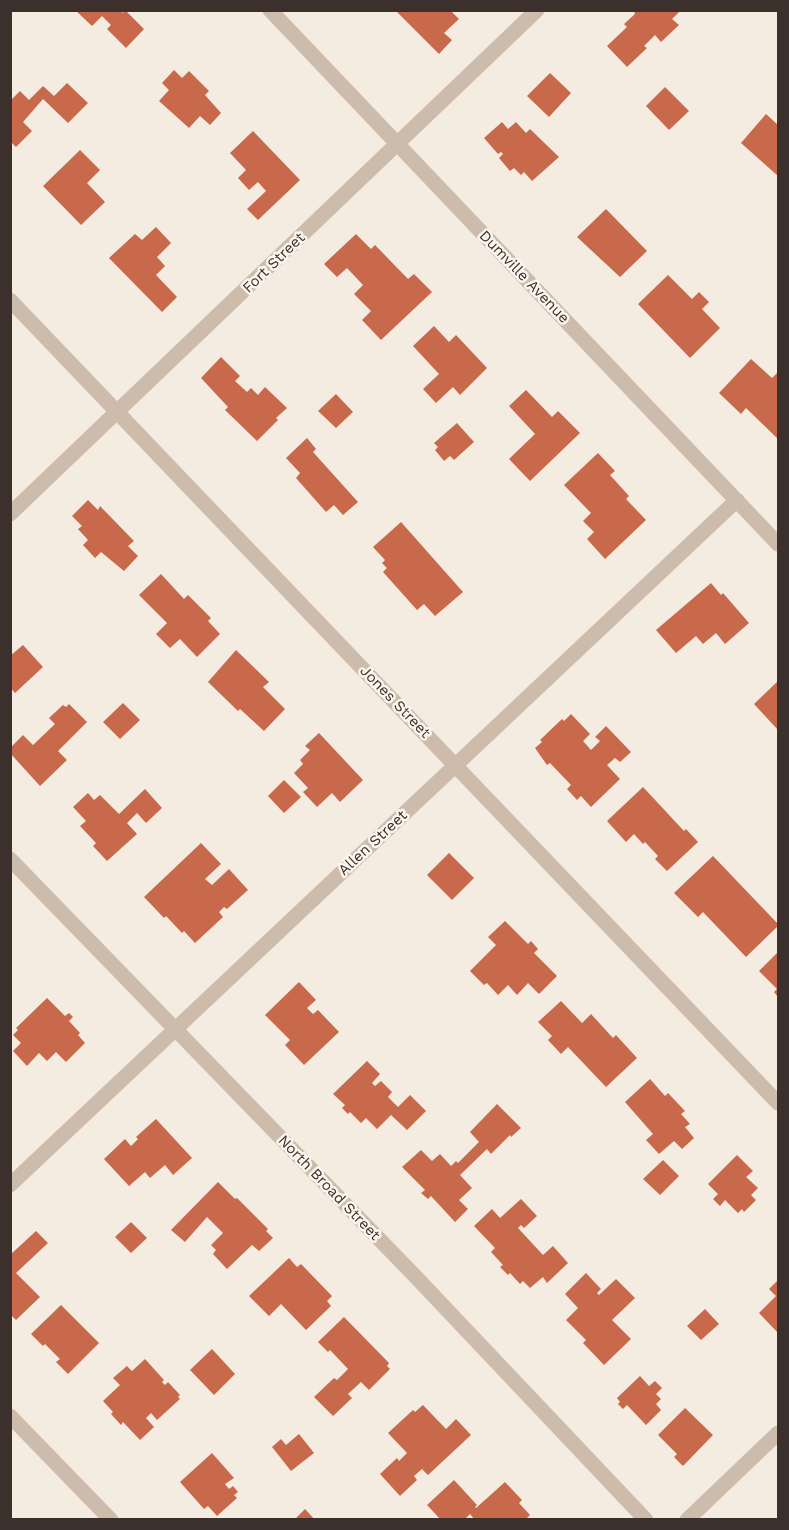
<!DOCTYPE html>
<html>
<head>
<meta charset="utf-8">
<style>
	body { margin:0 }
	#map { position:relative; width:789px; height:1530px; overflow:hidden; background:#f4ebe1; font-family:"Work Sans",sans-serif }
	canvas { display:block }
	.frame { position:absolute; inset:0; border:12px solid #3b302b; pointer-events:none }
</style>
</head>
<body>
<div id="map">
<canvas width="789" height="1530"></canvas>
<div class="frame"></div>
</div>
<script>
const ctx = document.querySelector('canvas').getContext('2d');
ctx.lineJoin = 'round';
function fillPath(path, color) {
  ctx.fillStyle = color;
  ctx.fill(path, 'evenodd');
}
function trace(path, color, width, dash) {
  ctx.strokeStyle = color;
  ctx.lineWidth = width;
  ctx.lineCap = dash ? 'butt' : 'round';
  ctx.setLineDash(dash || []);
  ctx.stroke(path);
}
function label(font, color, halo, rows, align = 'center') {
  ctx.font = font + ' "Work Sans",sans-serif';
  ctx.lineWidth = 5;
  ctx.setLineDash([]);
  ctx.textBaseline = 'middle';
  ctx.strokeStyle = halo;
  ctx.fillStyle = color;
  for (const [text, x, y, turn = 0] of rows) {
    ctx.save();
    ctx.translate(x, y);
    ctx.rotate((+turn || 0) * Math.PI / 180);
    ctx.textAlign = isNaN(turn) ? turn : align;
    if (halo) ctx.strokeText(text, 0, 0);
    ctx.fillText(text, 0, 0);
    ctx.restore();
  }
}
fillPath(new Path2D(`
	M75,10H120L123,13L125,10L144,29L126,48L107,29L111,25L102,16L92,26Z
	M395,10H450L459,19L444,33L452,40L439,54Z
	M633,10H681L672,19L679,25L661,42L655,35L644,46L647,48L627,67L607,46L627,27L624,24L635,14Z
	M174,70L182,78L189,71L209,91L205,95L221,113L210,125L200,116L189,128L159,101L169,90L162,83Z
	M550,73L571,93L549,117L527,96Z
	M67,83L88,103L68,123L43,99L23,122L32,131L16,147L10,141V101L20,91L29,100L43,86L54,96Z
	M665,87L689,111L669,130L646,106Z
	M766,114L778,125V176L741,143Z
	M502,122L508,129L516,122L526,133L530,129L559,157L532,181L524,172L521,175L514,168L510,171L499,158L503,154L501,152L498,154L484,138Z
	M253,131L300,180L258,220L247,209L266,191L258,182L249,190L238,178L246,170L230,153Z
	M80,150L100,170L87,183L105,202L81,225L43,186Z
	M606,209L647,251L620,277L577,237Z
	M156,227L171,243L157,257L165,266L156,275L177,297L162,312L109,258L135,234L142,240Z
	M356,234L371,249L375,245L408,279L414,274L432,292L381,340L362,320L371,311L354,294L363,285L347,268L337,277L324,264Z
	M668,275L692,299L699,292L709,302L702,309L720,328L690,358L638,304Z
	M434,326L449,342L456,335L487,368L460,395L453,387L436,403L423,389L439,374L413,346Z
	M221,357L240,376L235,381L247,392L251,388L258,395L265,387L287,408L276,418L278,420L257,441L225,410L228,407L201,378Z
	M751,359L772,378L778,372V439L746,408L741,414L719,393Z
	M526,390L552,417L558,411L580,433L530,481L509,459L535,434L509,406Z
	M336,394L353,412L336,428L318,411Z
	M457,423L474,442L454,460L450,456L444,461L435,450L438,447L434,443Z
	M307,438L316,449L313,452L358,502L343,515L334,505L326,512L296,478L300,473L286,458Z
	M598,453L615,471L610,475L629,496L626,499L646,520L605,559L587,539L594,532L583,521L591,513L564,485Z
	M88,500L98,510L100,506L134,541L128,546L138,556L124,571L101,552L95,558L83,545L88,540L78,529L82,526L72,516Z
	M401,522L463,592L435,616L424,604L417,610L383,572L387,568L382,563L385,560L373,547Z
	M161,574L184,599L188,595L211,618L208,621L220,634L197,657L180,639L170,648L156,634L167,623L139,595Z
	M711,583L721,595L723,593L749,623L725,644L716,633L703,644L696,636L676,653L656,630Z
	M23,645L43,667L15,693L10,687V656Z
	M236,650L269,682L263,687L285,709L264,731L240,709L238,711L208,682Z
	M778,681V730L754,704Z
	M123,703L140,720L120,739L103,722Z
	M69,704L87,722L58,751L67,760L40,786L10,753V748L23,735L33,745L55,724L49,718L63,705L66,707Z
	M571,714L590,734L583,741L591,750L600,741L595,737L606,726L631,752L620,762L615,758L607,765L620,779L591,807L581,796L577,800L567,789L571,785L550,763L547,765L535,748L542,742L540,740L562,719L564,721Z
	M319,733L363,780L340,802L332,793L317,807L303,792L308,788L294,773L303,764L300,760L310,750L305,746Z
	M284,780L301,797L284,813L268,796Z
	M643,787L684,831L686,829L698,842L667,871L655,859L658,856L645,842L643,844L634,834L626,842L607,821Z
	M145,789L162,808L146,823L137,813L127,823L137,834L107,861L93,846L96,843L80,826L86,821L73,807L88,793L94,800L100,795L119,814Z
	M201,843L221,864L205,879L212,885L229,869L248,890L227,909L224,907L219,912L223,917L195,943L184,931L182,933L166,916L164,918L144,897Z
	M449,853L474,878L452,900L427,875Z
	M713,856L778,924V926L746,957L703,912L698,917L674,893Z
	M505,921L528,944L531,941L538,949L534,953L557,976L539,994L528,983L517,995L508,985L498,995L487,983L484,985L470,971L496,945L488,937Z
	M778,952V997L774,992L777,989L759,971Z
	M299,982L316,1000L307,1008L313,1014L318,1010L339,1032L304,1065L285,1045L290,1040L265,1015Z
	M47,998L65,1016L69,1013L73,1017L69,1021L80,1033L78,1035L85,1043L66,1062L56,1052L47,1061L39,1053L27,1066L13,1051L21,1043L13,1035L18,1030L16,1028Z
	M561,1001L582,1023L591,1014L613,1038L616,1035L637,1058L606,1087L568,1047L561,1054L548,1040L552,1036L538,1022Z
	M367,1061L380,1074L372,1083L375,1086L381,1081L392,1092L388,1097L398,1107L410,1095L426,1111L407,1130L391,1115L377,1129L366,1118L361,1123L350,1112L348,1114L342,1108L345,1105L333,1094Z
	M650,1079L665,1096L668,1093L685,1111L681,1114L690,1124L685,1127L694,1138L682,1149L674,1141L659,1154L646,1140L653,1134L625,1102Z
	M497,1104L521,1128L511,1137L510,1135L491,1154L487,1149L460,1175L472,1188L459,1200L468,1209L455,1222L431,1196L428,1199L421,1193L425,1190L402,1167L421,1150L432,1161L440,1154L451,1166L456,1161L458,1163L479,1142L470,1132Z
	M156,1119L192,1158L173,1175L165,1165L150,1178L145,1172L129,1186L104,1159L125,1139L131,1146L138,1139L136,1137Z
	M737,1155L753,1171L746,1177L758,1188L751,1195L756,1200L744,1212L742,1209L738,1213L725,1200L720,1206L713,1199L718,1194L708,1184Z
	M663,1160L679,1176L660,1195L643,1179Z
	M218,1182L235,1199L237,1198L268,1229L266,1231L273,1238L259,1251L252,1245L227,1269L213,1254L216,1250L211,1245L223,1233L207,1217L185,1242L171,1230Z
	M521,1199L537,1216L524,1228L521,1225L518,1228L543,1255L553,1246L568,1263L547,1283L543,1277L530,1288L523,1281L520,1284L510,1273L508,1275L500,1267L503,1265L491,1252L495,1248L474,1226L492,1209L500,1218Z
	M131,1222L147,1238L131,1253L115,1237Z
	M36,1231L48,1243L16,1273L40,1297L16,1320L10,1314V1255Z
	M289,1258L297,1267L301,1264L332,1296L327,1301L331,1306L306,1330L281,1304L269,1316L249,1296Z
	M586,1273L601,1289L597,1293L599,1295L616,1279L635,1298L612,1320L631,1339L604,1365L583,1343L586,1340L566,1320L578,1308L565,1294Z
	M778,1280V1333L759,1313L776,1296L769,1289Z
	M61,1305L99,1343L68,1374L56,1362L60,1359L45,1344L43,1346L31,1334Z
	M705,1309L719,1324L701,1340L687,1326Z
	M344,1317L389,1363L387,1366L390,1369L369,1390L361,1382L348,1394L352,1398L333,1416L314,1397L334,1378L337,1380L348,1369L330,1350L328,1352L318,1342Z
	M212,1349L235,1374L214,1395L190,1370Z
	M145,1359L164,1380L162,1382L165,1385L168,1382L180,1395L178,1397L180,1399L157,1420L151,1413L146,1418L154,1427L140,1440L123,1422L121,1425L111,1414L113,1412L103,1401L120,1385L113,1378L127,1366L132,1371Z
	M640,1376L649,1386L655,1381L662,1388L656,1394L661,1399L656,1404L661,1410L646,1425L627,1405L623,1409L618,1404L620,1402L617,1398Z
	M423,1405L446,1429L456,1419L471,1435L428,1475L422,1469L414,1476L417,1480L400,1496L380,1474L397,1458L399,1461L407,1453L388,1433L413,1410L415,1412Z
	M685,1408L713,1435L683,1466L674,1457L677,1454L658,1435Z
	M299,1434L314,1453L291,1471L272,1447L281,1439L286,1445Z
	M212,1453L234,1478L225,1484L229,1489L233,1486L238,1492L234,1495L237,1498L217,1516L208,1506L204,1509L180,1482Z
	M454,1480L477,1505L475,1507L476,1508L505,1482L522,1500L519,1503L530,1515L525,1520H475L470,1514L464,1520H441L427,1505Z
	M305,1509L315,1520H294Z`), '#c8694b');
trace(new Path2D(`
	M270,10L778,544
	M10,300L778,1103
	M10,514L537,10
	M10,859L414,1275L646,1520
	M10,1185L737,500
	M10,1416L111,1520
	M687,1520L778,1433`), '#cdbbac', 15);
label('15px', '#3b302b', '#fbf5ee', [
	["Fort Street",274,263,-44],
	["Dumville Avenue",524,277,46],
	["Jones Street",395,702,46],
	["Allen Street",373,843,-43],
	["North Broad Street",329,1188,46]
]);
</script>
</body>
</html>
